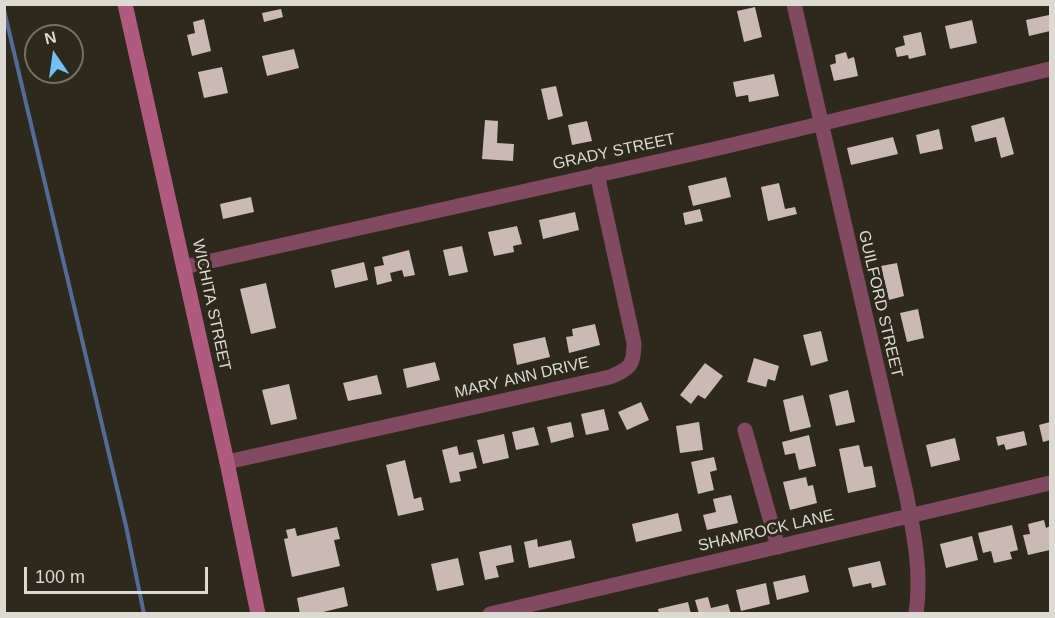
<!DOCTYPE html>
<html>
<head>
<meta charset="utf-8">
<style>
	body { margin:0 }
	#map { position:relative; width:1055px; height:618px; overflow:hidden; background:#2d291c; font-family:Helvetica,sans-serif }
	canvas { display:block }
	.frame { position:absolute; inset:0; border:6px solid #dcdad2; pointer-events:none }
	.north { position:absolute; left:24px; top:24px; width:60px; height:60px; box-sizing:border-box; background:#2d291c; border:2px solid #737065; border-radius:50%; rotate:347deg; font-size:16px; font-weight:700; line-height:24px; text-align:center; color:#dcdad2 }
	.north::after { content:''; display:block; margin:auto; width:21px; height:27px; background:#72c1f5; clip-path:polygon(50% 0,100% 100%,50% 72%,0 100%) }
	.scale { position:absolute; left:24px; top:567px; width:184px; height:27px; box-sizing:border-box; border:3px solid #dcdad2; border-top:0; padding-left:8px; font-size:18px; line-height:21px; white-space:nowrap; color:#dcdad2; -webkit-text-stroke:4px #2d291c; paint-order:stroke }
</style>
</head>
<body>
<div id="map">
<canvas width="1055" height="618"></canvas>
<div class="frame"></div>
<div class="north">N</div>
<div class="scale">100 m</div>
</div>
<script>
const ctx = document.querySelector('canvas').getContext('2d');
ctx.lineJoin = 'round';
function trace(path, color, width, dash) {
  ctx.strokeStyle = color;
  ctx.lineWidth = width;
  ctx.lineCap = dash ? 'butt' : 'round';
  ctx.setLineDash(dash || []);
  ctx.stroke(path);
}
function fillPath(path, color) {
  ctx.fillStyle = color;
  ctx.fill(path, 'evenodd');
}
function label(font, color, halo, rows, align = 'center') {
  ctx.font = font + ' Helvetica,sans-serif';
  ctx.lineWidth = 6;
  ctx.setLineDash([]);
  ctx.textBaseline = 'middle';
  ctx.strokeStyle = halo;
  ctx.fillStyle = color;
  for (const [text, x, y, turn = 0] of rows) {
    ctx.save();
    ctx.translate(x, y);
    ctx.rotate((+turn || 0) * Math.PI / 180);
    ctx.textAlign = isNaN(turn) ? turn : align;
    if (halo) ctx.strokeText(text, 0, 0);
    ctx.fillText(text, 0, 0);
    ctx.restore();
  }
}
trace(new Path2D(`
	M4,10L126,526L144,614`), '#536b96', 4);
fillPath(new Path2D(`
	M755,7L762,37L744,42L737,11Z
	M281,9L283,17L264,22L262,13Z
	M1049,15L1050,31L1029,36L1026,20Z
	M204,19L211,51L192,56L187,35L195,33L193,22Z
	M972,20L977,43L950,49L945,26Z
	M921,32L926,55L909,59L908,55L897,57L895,48L905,45L903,36Z
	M294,49L299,68L267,76L262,56Z
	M846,52L848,59L854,57L858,76L834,81L830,65L836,63L835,55Z
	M222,67L228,93L204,98L198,72Z
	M774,74L779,96L749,102L748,95L736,97L733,82Z
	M556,86L563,116L548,120L541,89Z
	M1004,117L1014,154L1001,158L996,137L975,142L971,126Z
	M485,120L498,121L497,143L514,144L513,161L482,159Z
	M587,121L592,141L572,145L568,125Z
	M939,129L943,149L920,154L916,135Z
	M893,137L898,154L851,165L847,148Z
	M726,177L731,197L693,206L688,186Z
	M779,183L785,209L795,207L797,214L768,221L761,187Z
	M251,197L254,212L223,219L220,204Z
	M700,209L703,221L685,225L683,213Z
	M575,212L579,230L543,239L539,220Z
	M517,226L522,244L513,246L514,252L494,256L488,232Z
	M462,246L468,272L449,276L443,250Z
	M409,250L415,275L404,277L402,270L390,273L392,281L377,285L374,267L384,265L382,257Z
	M364,262L368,280L335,288L331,270Z
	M897,263L904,296L889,300L881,266Z
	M266,283L276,328L251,334L240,289Z
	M918,309L924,338L907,342L900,313Z
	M595,324L600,345L569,353L566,337L573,336L572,329Z
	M821,331L828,361L811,366L803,335Z
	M545,337L550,357L517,365L513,344Z
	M754,358L779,366L775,381L768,379L766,387L747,382Z
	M435,362L440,380L407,388L403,369Z
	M705,363L723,376L705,399L698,395L691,404L680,395Z
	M377,375L382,394L348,401L343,383Z
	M289,384L297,419L271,425L262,390Z
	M848,390L855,422L836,426L829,395Z
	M803,395L811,427L790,432L783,400Z
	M641,402L649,420L627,430L618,412Z
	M604,409L609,430L586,435L581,414Z
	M571,422L574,437L551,443L547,427Z
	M699,422L703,450L680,453L676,426Z
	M1050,422V440L1043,442L1039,425Z
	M534,427L539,445L516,450L512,432Z
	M1024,431L1027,445L1006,450L1004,444L998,446L996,437Z
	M504,434L509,458L483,464L477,440Z
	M809,435L816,466L799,470L795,453L785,455L782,442Z
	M955,438L960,460L931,467L926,445Z
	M859,445L864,467L872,466L876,487L848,493L839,449Z
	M457,446L459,455L473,452L477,468L459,472L461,481L450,483L442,450Z
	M714,457L717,470L710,472L714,490L698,494L691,462Z
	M405,460L414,499L421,497L424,510L398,516L386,465Z
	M806,477L808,486L813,485L817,503L790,510L783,482Z
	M731,495L738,523L707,530L703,515L716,512L713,499Z
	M678,513L682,531L636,542L632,524Z
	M1044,520L1046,528L1050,526V550L1028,555L1023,535L1030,534L1028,524Z
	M1012,525L1018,550L1010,552L1012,559L994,563L991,551L983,553L978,533Z
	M337,527L340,539L334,540L340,566L292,577L284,539L288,538L286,530L295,528L297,536Z
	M972,536L978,560L946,568L940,544Z
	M537,539L538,547L571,540L575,558L529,568L524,542Z
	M511,545L514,562L496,566L499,577L485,580L479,552Z
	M458,558L464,585L437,591L431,564Z
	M880,561L886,585L872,588L871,583L853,587L848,568Z
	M805,575L809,592L777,600L773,582Z
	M766,583L770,604L741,611L736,590Z
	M344,587L348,606L315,614H300L297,598Z
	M708,597L711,608L728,604L731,614H699L695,600Z
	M688,602L691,614H659L658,609Z`), '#cbb9b4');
trace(new Path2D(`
	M794,4L906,493C914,534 922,572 916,614
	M184,267L719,148L1050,69
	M745,430L778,547
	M227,462L610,377C630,368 634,366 634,343L597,174
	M490,614L1050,483`), '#814a60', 15);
trace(new Path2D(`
	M125,4L227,462L258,614`), '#b15a7f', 15);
label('16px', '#dcdad2', '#2d291c', [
	["GRADY STREET",614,152,-12],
	["GUILFORD STREET",880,304,77],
	["WICHITA STREET",211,305,78],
	["MARY ANN DRIVE",522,378,-13],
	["SHAMROCK LANE",766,531,-13]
]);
</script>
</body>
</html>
